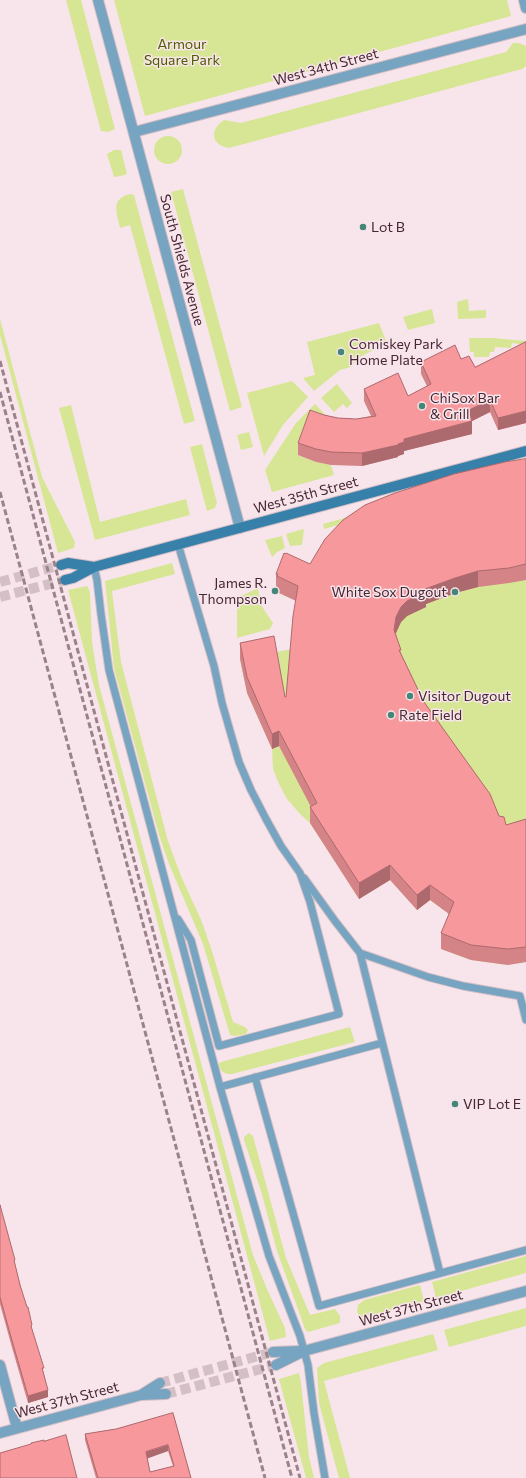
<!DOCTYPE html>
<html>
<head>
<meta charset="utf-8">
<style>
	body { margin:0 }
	canvas { display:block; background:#f7e5eb }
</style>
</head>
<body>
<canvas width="526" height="1478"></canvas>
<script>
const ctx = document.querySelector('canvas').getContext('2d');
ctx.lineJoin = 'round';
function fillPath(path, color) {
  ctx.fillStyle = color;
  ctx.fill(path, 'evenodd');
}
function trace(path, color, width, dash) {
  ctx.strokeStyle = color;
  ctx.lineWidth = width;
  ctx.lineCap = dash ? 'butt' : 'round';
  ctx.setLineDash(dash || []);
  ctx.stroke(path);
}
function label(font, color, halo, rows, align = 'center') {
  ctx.font = font + ' Commissioner,sans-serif';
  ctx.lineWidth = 3;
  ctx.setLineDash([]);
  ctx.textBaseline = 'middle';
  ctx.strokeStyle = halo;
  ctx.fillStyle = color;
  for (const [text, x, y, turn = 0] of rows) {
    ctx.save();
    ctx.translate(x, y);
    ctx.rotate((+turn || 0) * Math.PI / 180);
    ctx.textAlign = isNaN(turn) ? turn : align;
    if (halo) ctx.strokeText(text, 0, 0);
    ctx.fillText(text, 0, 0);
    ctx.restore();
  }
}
fillPath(new Path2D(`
	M66,0H81L115,129L108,132L101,131Z
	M114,0H507L511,16L145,116Z
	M513,43H519L526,46V66L522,69L229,148C211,145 209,130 224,120L241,123L506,52Z
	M154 150a14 14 0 1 1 28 0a14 14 0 1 1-28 0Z
	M114,150H121L127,174L121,176L114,177L107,154Z
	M183,189L242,407L230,411L171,192Z
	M130,194L134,195L195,421L184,424L130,225L120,228C117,213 110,199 130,194Z
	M468,299L469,311L486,310V318L458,319L457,302Z
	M432,309L435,323L408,330L403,317Z
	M0,319L42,477L75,542L74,548L58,553L0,335Z
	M379,323L387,343L358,358L351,367L340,370L314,391L303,378L315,375L307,342Z
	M469,338H493L526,341V345L512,343L511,348L495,347L494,352H490L489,357H474V352H470Z
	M292,381L308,397L283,425L264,456L247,393Z
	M337,384L352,403L347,408L343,404L334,412L321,398Z
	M315,404L335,425L298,455L316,462L331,465L334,475L272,492L265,470L296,423Z
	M71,405L100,522L186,499L190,515L95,540L59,408Z
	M249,432L253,447L241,450L237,435Z
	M202,444L217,503L215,508L207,511L190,447Z
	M526,474V962L507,965L471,960L441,949L454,917L430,900L417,910L400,891L412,880L405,870L359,899L310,823L300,814L287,799L279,784L273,769L272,749L247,693L240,659L292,649L300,596L291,592L289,598L277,592L278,590L276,589L298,574Z
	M359,514L360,519L324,529L323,524Z
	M304,529L302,545L290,546L286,534Z
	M282,536L285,548L277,552L272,557L265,540Z
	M172,563L175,574L112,591L121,662L168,841L181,876L202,922L212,951L233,1022L245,1027L248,1030L246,1034L235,1036L230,1035L203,944L169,864L159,835L114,668L105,581Z
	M87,586L90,592L92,642L99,685L253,1255L267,1289L285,1328L286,1337L270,1341L68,590Z
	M258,588L261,605L273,623L270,629L237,638V598Z
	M350,1027L355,1042L232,1074C225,1075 220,1071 218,1064L221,1062Z
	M249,1133L253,1136L286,1258L310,1315L335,1309L340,1316V1323L308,1332L305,1329L277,1251L261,1191L244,1140V1137Z
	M526,1256V1273L436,1298L432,1282Z
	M420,1285L424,1301L361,1318L357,1312L358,1305L364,1300Z
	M526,1308V1326L449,1347L444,1330Z
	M433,1334L438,1350L324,1381L350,1478H339L319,1403L317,1368L324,1363Z
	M299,1373L301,1383L309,1457L314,1478H306L279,1379Z`), '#d7e695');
trace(new Path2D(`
	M160,1383L273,1352
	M166,1394L276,1365`), '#d4bfc6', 10, [10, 5]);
trace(new Path2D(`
	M0,582L61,565
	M0,597L65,580`), '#d4bfc6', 10, [10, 5]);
const service = new Path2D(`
	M178,544L214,666L222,703L239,762L251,790L266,819L281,846L300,873L310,902L339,1014L219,1046L191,940L178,919
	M94,567L97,580L101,614L109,670L220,1087L269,1256L300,1336L308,1365L314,1413L325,1478
	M304,878L335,921L360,953L440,1273
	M360,953L428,977L463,986L520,996L526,1020
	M255,1077L319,1306L526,1250
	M220,1087L382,1043`);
const minor = new Path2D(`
	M98,0L240,528
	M524,0L526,8
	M134,132L526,29
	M273,1352L300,1351
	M0,1365L17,1428
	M276,1365L304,1351L526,1291
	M141,1395L160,1383
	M0,1433L141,1395L166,1394`);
const secondary = new Path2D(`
	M61,565L68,563L94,567
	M65,580L73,578L94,567L526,451`);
trace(service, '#d4bfc6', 9);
trace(minor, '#d4bfc6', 12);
trace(secondary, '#d4bfc6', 12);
trace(service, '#77a4c0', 7);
trace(minor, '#77a4c0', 10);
trace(secondary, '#3780aa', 10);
trace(new Path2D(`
	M0,361L300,1478
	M0,392L292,1478
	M0,492L265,1478`), '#9b818a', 3, [6, 3]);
fillPath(new Path2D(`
	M526,342V423L498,430L490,412L472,421V434L404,451V454L398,456V457L362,466L331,465L316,462L298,455V443L324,415L338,418L356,419L371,416L364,401V389L408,396L427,386L421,374V362L461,359L475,367Z
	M526,459V580L509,583L478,587L455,593L426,604V607L407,616L401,622L396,633V634L401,654L424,702L499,816L506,825L526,819V962L508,965L471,960L441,949V933L449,914L430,900L417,910L390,880L359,899L310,823V807H311L279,746L272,749L247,693L240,659V643L285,697H286L296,601L277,592V589H276V574L310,564Z
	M0,1205L15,1265L32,1329L44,1374L48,1397L28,1403L11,1344L0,1304Z
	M173,1413L191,1478H96L85,1440V1434L116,1429ZM168,1451L173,1466L150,1472L147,1458Z`), '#d48387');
fillPath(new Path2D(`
	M490,400V412L470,422L472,421V434L404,451V454L398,456V457L362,466V453L398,444L404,439L469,410Z
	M526,411V423L498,430V418Z
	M478,571V587L455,593L426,604V607L407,616L401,622L396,633L394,645V630L396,617L401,607L407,601L425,589L455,578Z
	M279,731V746L272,749V734Z
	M390,865V880L359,899V883Z
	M430,885V900L417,910V895Z
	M48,1390V1397L28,1403V1396Z
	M168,1445V1451L146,1459V1452Z`), '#ad6a6e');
const building = new Path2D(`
	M526,342V411L498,418L490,400L469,410L472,421L404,439V442L398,444V445L362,453L331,452L316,449L298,443L310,410L324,415L338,418L356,419L376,416L364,389L398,373L408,396L431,384L421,362L455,345L461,359L469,356L475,367Z
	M526,459V564L509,568L478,571L455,578L425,589L426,591L407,601L401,607L396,617L394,630L401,650H399L424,702L490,794L499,816L504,817L506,825L526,819V947L508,949L471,945L441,933L454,902L430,885L417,895L390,865L359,883L310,807L317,803L279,731L272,734L247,677L240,643L274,636L285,697H286L293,616L298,586L277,576L278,574H276L284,553L285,554L286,553L310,564L325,539L343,520L365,505L395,493L454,474L505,462Z
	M0,1205L15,1260H14L20,1285L27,1307H28L32,1325L31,1326L44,1368H42L48,1390L28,1396L11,1337L0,1297Z
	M173,1413L191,1478H98L85,1434L116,1429ZM168,1445L174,1466L150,1472L146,1452Z
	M66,1435L77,1478H0V1453L31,1444V1443L44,1440V1441Z`);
fillPath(building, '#f7989d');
trace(building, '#ad6a6e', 1);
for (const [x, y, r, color] of [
	[363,227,4,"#448778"],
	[341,352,4,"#448778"],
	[422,406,4,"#448778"],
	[275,591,4,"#448778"],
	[455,592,4,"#448778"],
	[410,696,4,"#448778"],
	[391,715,4,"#448778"],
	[455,1104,4,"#448778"]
]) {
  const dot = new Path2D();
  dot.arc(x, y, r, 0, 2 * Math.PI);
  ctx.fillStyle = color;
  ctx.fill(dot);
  trace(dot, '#f7e5eb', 1.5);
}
label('14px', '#515b00', '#f7e5eb', [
	["Armour",182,44],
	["Square Park",182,60]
]);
label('14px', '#472632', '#f7e5eb', [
	["West 34th Street",326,67,-15],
	["South Shields Avenue",182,260,75],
	["West 35th Street",306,495,-15],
	["West 37th Street",411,1308,-15],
	["West 37th Street",67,1400,-15]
]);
label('14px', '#472632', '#f7e5eb', [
	["Lot B",371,227],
	["Comiskey Park",349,344],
	["Home Plate",349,360],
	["ChiSox Bar",430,398],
	["& Grill",430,414],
	["James R.",267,583,"right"],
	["Thompson",267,599,"right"],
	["White Sox Dugout",447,592,"right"],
	["Visitor Dugout",418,696],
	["Rate Field",399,715],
	["VIP Lot E",463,1104]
], 'left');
</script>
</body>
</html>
